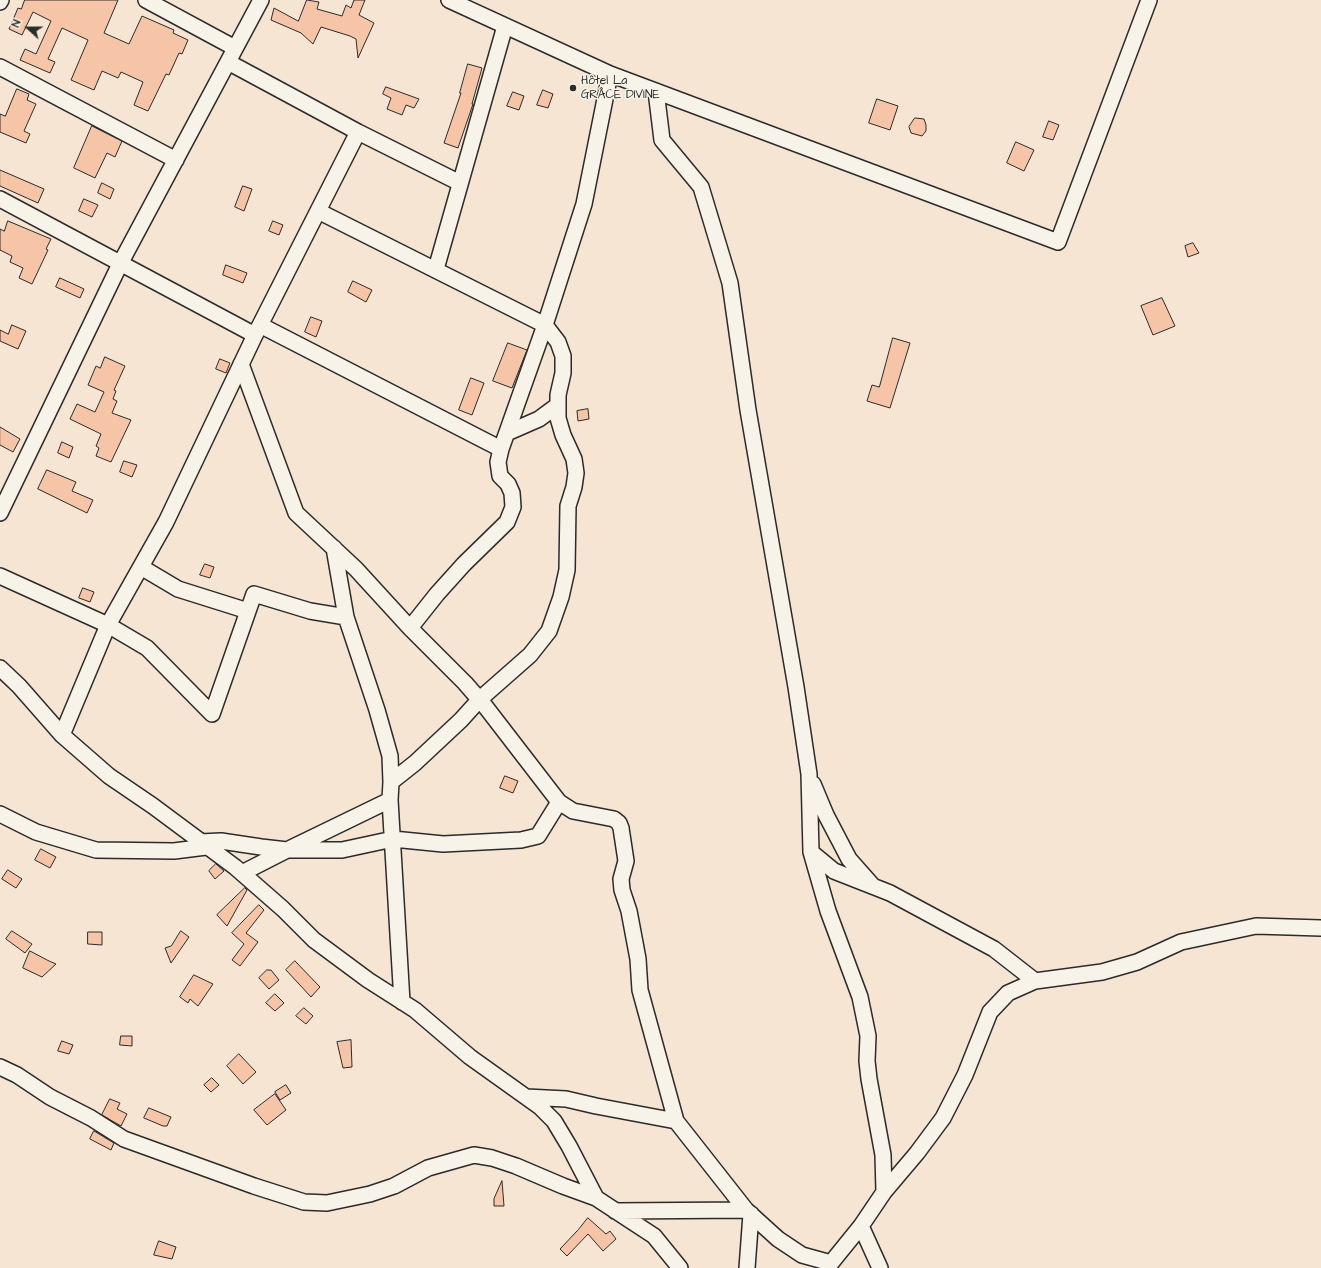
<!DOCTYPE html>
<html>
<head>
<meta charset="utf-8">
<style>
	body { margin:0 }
	#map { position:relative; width:1321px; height:1268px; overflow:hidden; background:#f7e5d4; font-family:"Architects Daughter",sans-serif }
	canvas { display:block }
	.north { position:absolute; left:8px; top:8px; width:40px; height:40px; -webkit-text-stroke:3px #f7f3e8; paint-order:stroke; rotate:291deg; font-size:11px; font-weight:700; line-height:16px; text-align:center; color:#2b2b2b }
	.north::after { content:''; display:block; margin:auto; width:14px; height:18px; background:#2b2b2b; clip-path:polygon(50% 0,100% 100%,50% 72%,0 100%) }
</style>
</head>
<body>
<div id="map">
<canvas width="1321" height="1268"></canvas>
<div class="north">N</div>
</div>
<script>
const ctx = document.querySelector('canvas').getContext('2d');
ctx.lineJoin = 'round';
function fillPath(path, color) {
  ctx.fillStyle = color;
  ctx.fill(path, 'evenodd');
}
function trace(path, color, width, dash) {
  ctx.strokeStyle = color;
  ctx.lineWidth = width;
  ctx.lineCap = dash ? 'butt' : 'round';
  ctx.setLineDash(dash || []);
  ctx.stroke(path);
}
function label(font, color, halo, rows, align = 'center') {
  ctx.font = font + ' "Architects Daughter",sans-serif';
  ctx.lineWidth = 3;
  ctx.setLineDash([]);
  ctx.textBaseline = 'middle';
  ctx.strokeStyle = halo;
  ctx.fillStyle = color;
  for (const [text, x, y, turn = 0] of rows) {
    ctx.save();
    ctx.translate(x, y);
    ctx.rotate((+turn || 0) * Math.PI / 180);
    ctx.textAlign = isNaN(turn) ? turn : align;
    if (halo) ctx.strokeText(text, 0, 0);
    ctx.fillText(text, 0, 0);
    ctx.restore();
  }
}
const building = new Path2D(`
	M25,0H118L104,33L129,44L142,16L174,30L173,33L188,40L182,54L179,53L169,75L166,74L148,111L134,105L143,82L121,72L118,78L102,71L94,90L71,80L88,40L62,28L48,59L55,62L50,73L20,60L25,49L36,54L51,21L33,12L22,35L9,29L18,8L21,9Z
	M307,0L319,2L317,9L342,16L346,5L351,8L354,0H365L359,15L374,23L358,58L356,39L350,36L321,27L313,44L301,33L271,20L274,8L298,21Z
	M468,64L482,68L472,104H473L458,148L444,143L461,93H460Z
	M386,87L419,99L414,108L406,105L402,115L387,109L391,98L383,94Z
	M17,89L29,94L27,100L36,104L24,131L30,134L26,143L0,132V114L5,116Z
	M543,90L553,94L548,108L537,105Z
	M513,92L524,96L519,110L507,106Z
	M877,99L898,106L890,130L869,123Z
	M915,118L924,119L926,125V131L922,136L911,133L909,127Z
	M1049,121L1059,125L1053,140L1043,137Z
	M92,126L122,141L115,157L107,153L95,178L74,168Z
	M1016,142L1034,150L1024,171L1007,163Z
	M0,170L44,189L38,203L0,186Z
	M102,183L114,189L110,199L98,193Z
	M243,186L252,189L244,211L235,207Z
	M84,199L98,205L92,217L79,211Z
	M8,221L51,239L46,249L48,250L32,284L19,278L23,268L10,262L12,256L0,250V229L4,231Z
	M273,221L283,225L279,235L269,231Z
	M1193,243L1199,253L1188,257L1185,246Z
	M226,265L247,273L243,283L223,275Z
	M60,278L84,289L80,298L56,287Z
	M353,281L372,290L366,302L348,292Z
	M1162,298L1175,326L1153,335L1141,306Z
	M311,317L322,321L316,337L305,332Z
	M12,325L26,331L18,349L0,341V330L8,334Z
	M893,338L910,343L890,408L867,401L872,385L879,387Z
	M508,343L527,350L512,388L493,381Z
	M105,357L125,366L114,390L116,391L113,399L117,401L112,413L131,420L111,462L96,456L99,448L96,446L101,434L70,419L77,404L95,412L104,392L88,385L96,366L100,368Z
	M220,359L230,363L226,373L216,369Z
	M471,378L484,383L472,415L459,410Z
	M588,409L589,419L578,421L577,411Z
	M0,427L20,439L13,452L0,445Z
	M62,442L73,447L69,458L58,453Z
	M124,461L137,465L132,477L120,472Z
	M47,470L76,482L72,491L93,500L87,513L38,489Z
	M205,564L214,567L210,578L200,575Z
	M83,588L94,592L90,602L79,598Z
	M505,776L518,781L513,793L500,788Z
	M41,849L56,857L50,868L35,860Z
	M216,864L224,871L215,879L209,871Z
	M8,870L22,879L16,888L2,879Z
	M245,888L247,890L227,926L217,915Z
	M259,905L264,910L246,933L258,942L240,966L232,960L244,944L232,933Z
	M12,931L32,944L25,953L6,939Z
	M181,931L189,937L171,963L165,948L171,946Z
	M88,932H102V945L88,944Z
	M30,951L49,961L56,964L42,977L23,968Z
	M295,961L320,987L311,997L286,970Z
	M267,970H271L279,980L269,989L259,978Z
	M194,975L213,984L198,1006L190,999L188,1003L180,997Z
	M275,994L284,1003L275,1011L266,1003Z
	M304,1008L313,1016L306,1024L296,1016Z
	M121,1036H132V1046L120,1045Z
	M351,1040L352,1067L343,1068L337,1042Z
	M62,1041L73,1045L69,1054L58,1051Z
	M239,1054L256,1072L243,1084L227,1066Z
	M212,1078L219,1085L211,1092L204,1085Z
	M286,1085L291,1093L280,1100L275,1092Z
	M275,1094L286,1110L267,1125L254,1110Z
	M110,1099L120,1103L117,1109L127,1114L121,1126L102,1115Z
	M149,1108L171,1117L167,1126H163L144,1118Z
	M94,1131L114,1143L111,1150L90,1139Z
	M502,1181L504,1206H494V1199Z
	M588,1218L606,1234L610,1231L616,1239L603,1251L588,1234L567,1256L560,1249L578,1230Z
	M159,1241L176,1247L172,1259L154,1255Z`);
fillPath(building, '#f6c4a6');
trace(building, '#2b2b2b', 1);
const street = new Path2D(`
	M146,0L235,48
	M449,0L610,74L1058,242L1149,0
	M0,2L1,0
	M228,62L358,132L460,183
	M0,67L176,160
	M656,91L662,140L701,187L730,283L748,410L796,687L809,774L811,852L828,911L860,997L868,1036L867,1061L869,1079L883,1155L884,1192
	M0,199L255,335
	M318,211L545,325L558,342L563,356V373L558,395V418L563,435L574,459L576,473L574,487L568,506L567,570L561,597L549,631L530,655L480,699L461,720L415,763L391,782
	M436,269L505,26
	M260,325L501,449
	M241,364L296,513L356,569L410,628L465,683L485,706L559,802L573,811L614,819L619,823L621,828L626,861L621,879L622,890L629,911L638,959L640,990L676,1121L746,1210L778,1239L802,1255L831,1263
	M507,433L539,419L558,405
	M0,513L120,264L261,0
	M334,548L346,617L377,710L390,756L391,782L390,800L402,1002
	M141,567L178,589L248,611
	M0,576L108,625L147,648L212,714L254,594L310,611L346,617
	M410,628L437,594L464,564L507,522L513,507L512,493L508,484L500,476L498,462L501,449L545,325L584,204L610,74
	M0,668L19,686L62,735L109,776L153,806L235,867L283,909L314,940L368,980L415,1010L470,1057L540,1107L554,1121L569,1146L596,1198L654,1236L680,1268
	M62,735L108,625L166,522L255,335L358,132
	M813,784L826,815L849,859L872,885
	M0,814L36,832L96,850L174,851L206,847
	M200,842L221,841L261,847L287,850H342L393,839L443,844L521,840L538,836L559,802
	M811,852L834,871L890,893L994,949L1035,981
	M242,873L287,850L390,800
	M0,1067L17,1075L50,1097L91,1118L124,1139L254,1186L304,1202L327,1203L370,1194L394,1186L428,1168L474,1155L492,1158L516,1166L563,1186L596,1198
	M526,1097L566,1099L596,1106L676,1121
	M615,1211L746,1210
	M861,1226L880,1268
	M747,1268L751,1214
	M827,1268L861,1226L884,1192L917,1153L943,1118L965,1075L990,1012L1008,993L1035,981L1102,972L1137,962L1181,942L1256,926L1321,928`);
trace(street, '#2b2b2b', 18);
trace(street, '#f7f3e8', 15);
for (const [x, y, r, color] of [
	[573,88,4,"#2b2b2b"]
]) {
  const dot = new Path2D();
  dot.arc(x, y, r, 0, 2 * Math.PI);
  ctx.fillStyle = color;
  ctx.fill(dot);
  trace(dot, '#f7f3e8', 1.5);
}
label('12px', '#2b2b2b', '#f7f3e8', [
	["Hôtel La",581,81],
	["GRÂCE DIVINE",581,95]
], 'left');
</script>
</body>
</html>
